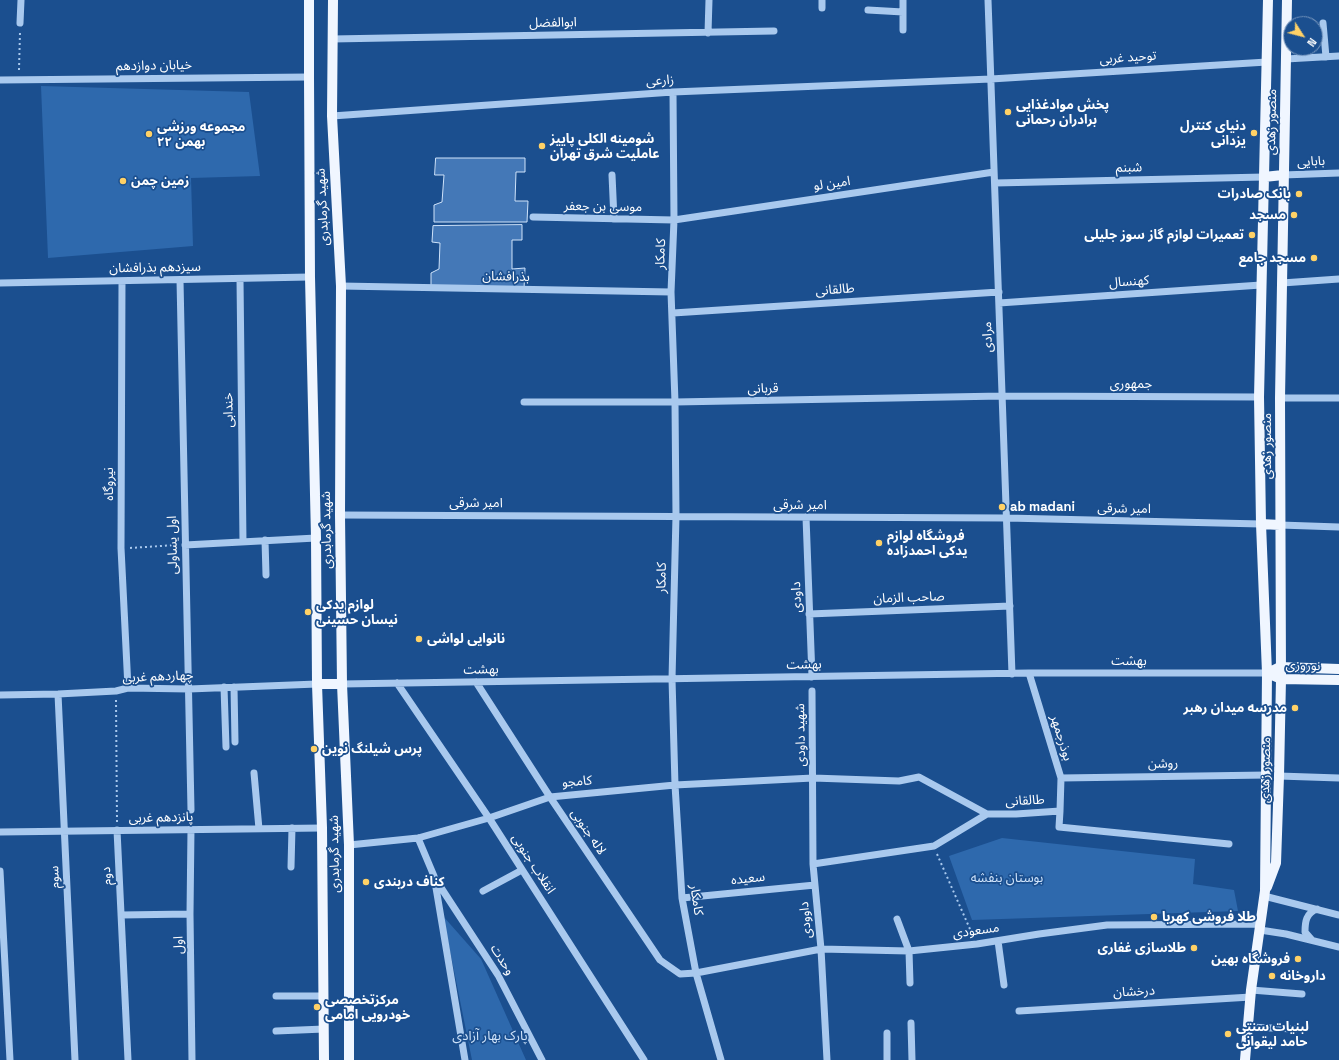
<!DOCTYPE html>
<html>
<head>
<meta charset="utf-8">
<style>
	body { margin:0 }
	#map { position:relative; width:1339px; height:1060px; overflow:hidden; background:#1b4f8f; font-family:"Space Grotesk",sans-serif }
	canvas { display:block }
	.north { position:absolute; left:1283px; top:16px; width:40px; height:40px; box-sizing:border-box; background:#1b4f8f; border:1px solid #7695bc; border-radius:50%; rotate:126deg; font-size:11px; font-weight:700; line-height:16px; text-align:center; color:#fff }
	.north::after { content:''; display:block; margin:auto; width:14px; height:18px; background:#ffd166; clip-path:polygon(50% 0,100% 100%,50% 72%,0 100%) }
</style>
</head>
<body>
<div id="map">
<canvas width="1339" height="1060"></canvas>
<div class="north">N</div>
</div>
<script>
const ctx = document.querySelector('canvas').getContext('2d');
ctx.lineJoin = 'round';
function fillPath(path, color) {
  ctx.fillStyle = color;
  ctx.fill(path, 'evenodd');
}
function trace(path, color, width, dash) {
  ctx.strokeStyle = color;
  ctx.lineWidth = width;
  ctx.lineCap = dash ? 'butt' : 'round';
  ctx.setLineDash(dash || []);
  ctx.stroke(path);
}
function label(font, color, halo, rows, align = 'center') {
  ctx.font = font + ' "Space Grotesk","Noto Sans Arabic",sans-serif';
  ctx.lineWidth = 3.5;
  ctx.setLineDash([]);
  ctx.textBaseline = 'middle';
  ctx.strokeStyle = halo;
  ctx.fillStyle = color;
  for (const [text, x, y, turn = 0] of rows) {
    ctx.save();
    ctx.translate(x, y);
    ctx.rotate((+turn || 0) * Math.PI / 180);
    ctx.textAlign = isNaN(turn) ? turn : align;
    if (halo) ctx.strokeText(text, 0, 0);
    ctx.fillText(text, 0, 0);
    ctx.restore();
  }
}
fillPath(new Path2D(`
	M41,86L249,92L260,176L191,178L193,246L48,258Z
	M1002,838L1195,859L1193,884L1234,890L1238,911L972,920L949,856Z
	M443,916L481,959L526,1060H472Z`), '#2e69ad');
const building = new Path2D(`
	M436,158H525V172H516L515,201H528L527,222H434V205L442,202L444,175H435Z
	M522,225V240H512V269L525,268L524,289H431V273L439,269L440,243L432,242L433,226Z`);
fillPath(building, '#4478b7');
trace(building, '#cfe3fa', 1);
trace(new Path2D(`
	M19,70L20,32
	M130,548L176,545
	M116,700L117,822
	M937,854L973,936`), '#a9c9ee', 2, [2, 3]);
trace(new Path2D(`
	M822,0V8
	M903,0V30
	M988,0L1012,674
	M868,10L903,12
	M20,23L21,0
	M1323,23L1326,57
	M708,33L709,0
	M332,39L774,31
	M1286,59L1339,56
	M0,80L309,77
	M673,92L674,220L671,292L675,402L676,516L672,679L675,785L682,898L696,973L721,1060
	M332,116L673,92L991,79L1267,62
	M612,175L614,219
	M1283,175L1339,173
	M995,183L1264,177
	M533,217L674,220L994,172
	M240,279L243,542
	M180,280L191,810
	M122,281L121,548L128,688
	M0,283L310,277
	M1282,283L1339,279
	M341,286L671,292
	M999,303L1261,285
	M673,313L999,292
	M1280,398H1339
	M524,402H675L1002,396L1259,397
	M340,515L1007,518L1261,524
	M806,517L812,677
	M1280,525L1339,527
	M265,540L266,575
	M185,545L316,538
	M809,614L1010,606
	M1029,673L1061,778L1060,811
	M476,682L550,797L660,960L680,974L696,973L821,949L909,951L977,944L1039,934L1107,925L1260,924
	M397,683L489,818L644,1060
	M342,684L1029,673H1267
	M224,687L226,747
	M234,687L235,742
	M812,691L813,864L821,949L827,1060
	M58,694L75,1060
	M0,695L58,694L116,691L128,688L189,689L317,684
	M254,773L259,829
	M1279,776L1339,778
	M1061,778L1267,775
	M191,829L190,914L192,1060
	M117,830L128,1060
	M0,832L322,828
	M418,838L434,876L465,1060
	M349,845L418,838L489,818L550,797L675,785L813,778L899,781L919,777L987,814
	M813,864L934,846L987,814H1016L1060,811L1059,827L1229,844
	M291,867L292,828
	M0,871L10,1060
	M436,880L498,975L542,1060
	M483,891L522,870
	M1264,896L1339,915
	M682,898L815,885
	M121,915L190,914
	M897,919L909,951L910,983
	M1260,930L1286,934L1339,947
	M1312,940L1305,932C1305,922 1306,913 1317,909
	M998,941L1004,985
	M1251,990L1302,994
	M276,996H323
	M1019,1011L1251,997
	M911,1023L912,1060
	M1248,1027L1295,1029
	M276,1031L324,1029
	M887,1060V1033`), '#a9c9ee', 7);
trace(new Path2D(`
	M309,0V77L310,277L316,538L317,684L322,828L324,1060
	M333,0L332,116L341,286L340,515L342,684L349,845V1060
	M1264,177L1283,175
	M1261,524L1280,525
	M1274,670L1280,667L1339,669
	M1274,676L1281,679L1339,680
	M317,684H342
	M1267,887L1276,863L1279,776L1281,679L1280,398L1287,0
	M1245,1060L1251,990L1265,891L1267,673L1261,524L1259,397L1268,0`), '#f0f6ff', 10);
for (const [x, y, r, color] of [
	[1008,112,4,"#ffd166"],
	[1254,133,4,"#ffd166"],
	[149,134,4,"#ffd166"],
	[542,146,4,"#ffd166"],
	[123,181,4,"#ffd166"],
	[1299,194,4,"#ffd166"],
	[1294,215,4,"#ffd166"],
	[1252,235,4,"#ffd166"],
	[1314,258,4,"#ffd166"],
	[1002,507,4,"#ffd166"],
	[879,543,4,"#ffd166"],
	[308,612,4,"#ffd166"],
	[419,639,4,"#ffd166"],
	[1295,708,4,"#ffd166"],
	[314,749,4,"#ffd166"],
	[366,882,4,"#ffd166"],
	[1154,917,4,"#ffd166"],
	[1194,948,4,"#ffd166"],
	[1298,959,4,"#ffd166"],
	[1272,976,4,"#ffd166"],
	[317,1007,4,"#ffd166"],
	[1228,1034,4,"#ffd166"]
]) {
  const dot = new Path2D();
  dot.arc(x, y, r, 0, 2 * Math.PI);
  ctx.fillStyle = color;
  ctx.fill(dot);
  trace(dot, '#1b4f8f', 1.5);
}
label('13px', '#fff', '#1b4f8f', [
	["ابوالفضل",553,23,-1],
	["توحید غربی",1128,58,-4],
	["خیابان دوازدهم",154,66,-1],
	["زارعی",660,81,-4],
	["منصور زهدی",1272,122,-89],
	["بابایی",1311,162,-3],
	["شبنم",1129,168,-1],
	["امین لو",832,184,-8],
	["شهید گرمابدری",323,207,-93],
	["موسی بن جعفر",603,207,1],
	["کامکار",661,254,-88],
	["سیزدهم بذرافشان",155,268,-1],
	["بذرافشان",506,277,1],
	["کهنسال",1129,282,-4],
	["طالقانی",835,290,-4],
	["مرادی",988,337,-92],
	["جمهوری",1131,384],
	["قربانی",763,389,-1],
	["خندابی",229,410,-91],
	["منصور زهدی",1267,446,-90],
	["نیروگاه",109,484,-90],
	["امیر شرقی",476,503],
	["امیر شرقی",800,505],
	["امیر شرقی",1124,509,1],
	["شهید گرمابدری",327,530,-91],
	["اول یساولی",173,545,-91],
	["کامکار",662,578,-89],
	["داودی",797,597,-92],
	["صاحب الزمان",909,598,-2],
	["بهشت",1129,661],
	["بهشت",804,665,-1],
	["نوروزی",1303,666,2],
	["بهشت",481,670,-1],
	["چهاردهم غربی",158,677,-2],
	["شهید داودی",801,735,-91],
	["بوذرجمهر",1061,738,73],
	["روشن",1163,764,-1],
	["منصور زهدی",1266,770,-89],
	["کامجو",577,782,-5],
	["طالقانی",1025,801,-3],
	["پانزدهم غربی",161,818,-1],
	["لاله جنوبی",588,832,56],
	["شهید گرمابدری",335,854,-91],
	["انقلاب جنوبی",533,864,57],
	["دوم",107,876,-93],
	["سوم",55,877,-92],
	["سعیده",748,879,-6],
	["کامکار",696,900,82],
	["داوودی",806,920,-95],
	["مسعودی",976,931,-8],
	["اول",179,945,-91],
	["وحدت",502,960,58],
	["درخشان",1134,992,-3]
]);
label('bold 13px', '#fff', '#1b4f8f', [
	["پخش موادغذایی",1016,105],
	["برادران رحمانی",1016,120],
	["دنیای کنترل",1246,126,"right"],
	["یزدانی",1246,141,"right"],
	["مجموعه ورزشی",157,127],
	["۲۲ بهمن",157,142],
	["شومینه الکلی پاییز",550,139],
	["عاملیت شرق تهران",550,154],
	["زمین چمن",131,181],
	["بانک صادرات",1291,194,"right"],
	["مسجد",1286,215,"right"],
	["تعمیرات لوازم گاز سوز جلیلی",1244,235,"right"],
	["مسجد جامع",1306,258,"right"],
	["ab madani",1010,507],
	["فروشگاه لوازم",887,536],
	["یدکی احمدزاده",887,551],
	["لوازم یدکی",316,605],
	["نیسان حسینی",316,620],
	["نانوایی لواشی",427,639],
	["مدرسه میدان رهبر",1287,708,"right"],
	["پرس شیلنگ نوین",322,749],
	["کناف دربندی",374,882],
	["طلا فروشی کهربا",1162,917],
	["طلاسازی غفاری",1186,948,"right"],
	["فروشگاه بهین",1290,959,"right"],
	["داروخانه",1280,976],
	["مرکزتخصصی",325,1000],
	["خودرویی امامی",325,1015],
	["لبنیات سنتی",1236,1027],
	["حامد لیقوانی",1236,1042]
], 'left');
label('13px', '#cfe3fa', '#1b4f8f', [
	["بوستان بنفشه",1007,878],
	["پارک بهار آزادی",490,1036]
]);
</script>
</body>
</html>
